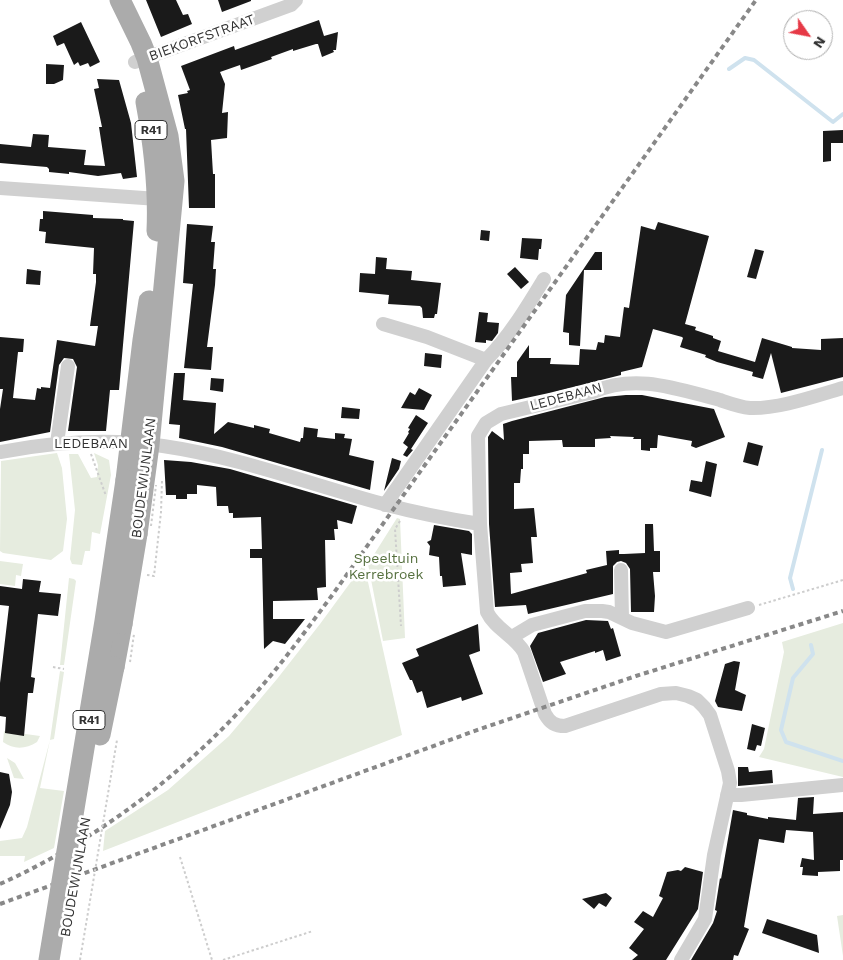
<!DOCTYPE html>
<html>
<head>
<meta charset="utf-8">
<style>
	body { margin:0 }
	#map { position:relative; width:843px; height:960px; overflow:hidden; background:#fff; font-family:"Work Sans",sans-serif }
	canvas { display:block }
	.north { position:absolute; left:783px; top:10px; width:50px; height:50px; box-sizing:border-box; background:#fff; border:1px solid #adadad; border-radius:50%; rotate:123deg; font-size:14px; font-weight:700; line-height:20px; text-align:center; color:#333 }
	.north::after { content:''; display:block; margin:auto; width:18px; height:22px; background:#e63946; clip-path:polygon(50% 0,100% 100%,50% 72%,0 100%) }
</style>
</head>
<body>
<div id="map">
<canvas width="843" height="960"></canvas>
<div class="north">N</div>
</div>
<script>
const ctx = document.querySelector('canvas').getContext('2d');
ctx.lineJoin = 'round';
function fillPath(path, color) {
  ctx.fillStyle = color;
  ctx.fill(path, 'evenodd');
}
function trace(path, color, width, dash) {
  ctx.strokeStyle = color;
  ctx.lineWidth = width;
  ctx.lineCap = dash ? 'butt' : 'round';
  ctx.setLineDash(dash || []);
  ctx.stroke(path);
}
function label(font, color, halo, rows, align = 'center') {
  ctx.font = font + ' "Work Sans",sans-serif';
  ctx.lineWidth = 5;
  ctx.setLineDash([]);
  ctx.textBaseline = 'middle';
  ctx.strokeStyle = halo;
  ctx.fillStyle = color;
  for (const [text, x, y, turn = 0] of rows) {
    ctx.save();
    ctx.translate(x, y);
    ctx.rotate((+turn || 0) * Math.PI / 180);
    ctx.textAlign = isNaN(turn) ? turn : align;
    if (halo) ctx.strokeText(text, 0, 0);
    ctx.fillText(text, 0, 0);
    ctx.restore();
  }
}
fillPath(new Path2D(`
	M57,453L62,468L67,519L63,551L51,560L3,553L0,551L1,461Z
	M94,453L109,460L111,475L100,534L92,532L90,551H85L82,565L72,564L70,559L75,510L69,454H78L91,478L97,477L98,465Z
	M397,518L400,519L405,638L383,641L368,564Z
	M0,561L23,564L21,576L16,575L15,586L0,584Z
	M364,564L402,735L103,851L105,831L168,790L229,736L277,679L320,624Z
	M69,578L74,579L76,581L64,665H60Z
	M843,623V777L759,757L764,749L784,652L782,642Z
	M60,671L64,672L54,739L50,740L40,788L64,791L54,848L24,862L25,856H0V841L22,838L27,827L50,740Z
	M4,731L40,736L37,742C26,749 14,750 3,742Z
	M7,758L15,763L24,779L14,778Z
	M843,915V956L837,916Z`), '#e6ecdf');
trace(new Path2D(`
	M729,69L745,58L754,60L833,122L843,114
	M793,589L790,578L822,450
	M811,645L813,654L793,678L781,730L786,742L843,761`), '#cfe2ee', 4);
fillPath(new Path2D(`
	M146,0H176L183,15L188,14L192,24L161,37Z
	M218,0H251V1L222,12Z
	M319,20L324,36L338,32L336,50H333L334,52L322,57L318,44H316L293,51V49L271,57L272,59L241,70L240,65L220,72L225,84L222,113L228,112L227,138L211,140L213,174H215V208H189L186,129H185L178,95L188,93L187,91L190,90L181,66L234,46L235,50Z
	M81,22L100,62L90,67L88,63L80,66L78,62L74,65L64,43L57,46L53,36Z
	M46,64L64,65L63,80L54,84H46Z
	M97,79L119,80L131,123L137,177L123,179L121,173L98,176L69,172V174L49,172V169L47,167L0,163V144L31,147L33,134L49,135L48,147L86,150L84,165L105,166L99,127H102L94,89L99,88Z
	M843,130V143H831V161L823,162V131Z
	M43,211L93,215V218L123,219V220L134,221L119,390H110L106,431H68L77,367L73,359L64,358L59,365L50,432L0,442V409L3,389H0V337L24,339L23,352H18L13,398L35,400L37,388L41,389V387L50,388L57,340L95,346L98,326H90L96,282V274H93L94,248L45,243L46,232L39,231L40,219H43Z
	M658,222L709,236L685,324L696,327L695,330L713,336V338L721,341L718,351L755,362L762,338L792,347V348L821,350V339L843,338V377L781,393L771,353L763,379L752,376L753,372L717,362L705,357L706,355L680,347L683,338L682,337L653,329L642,367L621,372V375L549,393L512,401L511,377H517V362L529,345V358H551L550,364L579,365L580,349L596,350L598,342L604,343L605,335L620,337L624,307L629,308L641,226L655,230Z
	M187,224L213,226L211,242H215L213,269H216L215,285L207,347H213L211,370L184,368L193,284L183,283Z
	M481,230L490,231L489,241L480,240Z
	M522,238L542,239L541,249H539L538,260L520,258Z
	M755,249L764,251L756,279L747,277Z
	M595,252H602V270H584L580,346L569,345V333L563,332L566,295Z
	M376,257L387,258L386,269L412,271L411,280L441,283L437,314H435L434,318H423L422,308L420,306L388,304L389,295L359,292L360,273L375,274Z
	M515,267L529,282L521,289L507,274Z
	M27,269L41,271L40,285L26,284Z
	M479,312L488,313L487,322L499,323L498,333L492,341L486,340V343L475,342Z
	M425,353L442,355L441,368L424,366Z
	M174,373H185L183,400L216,403L214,434L228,422L254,428V425L270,429L269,433L300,442L301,438H303L304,427L318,429L317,437L335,439V433L345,434L344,438L352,439L349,455L374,461L370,490L222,447L179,438L180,425L169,424Z
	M211,378L224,379L223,392L210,390Z
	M419,388L432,395L424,410L401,408L410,392L415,395Z
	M626,395H642L714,409L725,437L696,448L691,446L692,441L658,435L657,448H650V451L641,450V439H633L634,437L610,436L611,438L595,439V447H563L562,440L529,441V454H523V469H521L520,483H514V509L534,508L537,537H531L533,563L521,564L522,572L510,573L511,594L587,573L586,570L607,565L606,551L619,550V554H624L645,553V524H653L654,551H660V572H653L655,596L654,612H631L630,569L626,563L621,561L617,562L613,566V594L528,614L526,605L495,607L489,524L488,437L492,431L504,440L503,424L512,421L605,397Z
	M342,407L360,409L359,419L341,418Z
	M416,415L428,423L411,449L413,450L407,457L403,455L408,447L403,443L409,433L408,432L410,429L408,428Z
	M748,442L763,446L758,466L743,462Z
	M392,458L401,461L399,469L384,491Z
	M164,460L191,462L230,469L357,506L352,524L337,520L338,529H334L335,540H325L326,587L317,588L318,600L273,601V619H305L285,644L273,641L264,649L262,558H250V549H262L261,517L233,518V513H229L228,506H217L216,487L197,485V494H187V499H176V495H166Z
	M706,461L717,464L711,497L689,491L691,480L702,482Z
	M434,525L469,531L472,534V555L461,553L466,585L443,587L442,576H440L439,557L429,555L430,546L427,542L431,540Z
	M23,579L41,581L39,592L61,594L58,616L38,614L31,677L35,678L33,693H28L24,736L5,733L6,717L0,716V683L9,606L0,605V586L22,589Z
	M586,620L608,621L611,629L613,628L621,656L606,661L603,650L595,653V651L560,662L566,674L543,682L530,646L538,633Z
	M478,624L480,651L469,655L483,694L462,701L461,697L427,708L422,691L417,693L412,680H410L402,663L419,656L416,649Z
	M734,661L740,662L735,690L746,695L742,711L718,707L715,701L725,664Z
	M752,724L765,728L761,746L757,745L755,751L747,749Z
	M738,767H748L749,772L772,770L773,783L738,786Z
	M0,772L9,774L12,792L10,805L0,829Z
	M814,797L813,814L843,812V860H840V871L818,872V876L802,875L803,867H800L802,858L814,860L813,832L786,830L784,843L759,839L744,927L749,929L738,956L734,955L733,960H691L713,923L717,911L715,910L720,878L721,879L733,810L747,813V815L768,819V817L796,820L798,798Z
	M685,867L703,872L698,909L666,960H632L638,955L629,948L644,929L634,922L643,911L653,917L663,898L659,896L667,872L678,870L681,871Z
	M606,893L612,898L606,907L599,903L594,909L582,899Z
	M767,919L817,935L819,953L762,933Z`), '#1a1a1a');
trace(new Path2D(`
	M91,454L106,496
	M400,521L395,529L401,626
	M147,575L154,576L161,512L162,480
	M759,605L843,580
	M53,667L64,669
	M180,857L212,960
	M223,960L313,931`), '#cdcdcd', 2, [2.5, 2.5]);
trace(new Path2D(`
	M135,62L291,5L296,0
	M0,188L158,199
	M383,324L427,337L486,360
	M57,443L68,366
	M0,452C53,442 109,438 163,446C239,457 312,485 387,505C417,513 448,519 480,524
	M385,505L486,360C509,337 527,307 544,279
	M621,570L622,618
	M512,637L532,625L585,611H602L609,612L632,623L666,632L748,608
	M727,795H741L843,785
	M681,960L705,919L714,855L730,783L728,771L710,715L704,707L697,700L688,696L676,693L661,694L565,726C555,726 550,723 545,714L524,652C515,636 495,629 487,612L480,524L478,436L486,423L501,414L593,392C636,373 677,389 720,400C729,403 740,407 750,408C779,409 815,396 843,388`), '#d0d0d0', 14);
trace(new Path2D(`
	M120,0L141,43L147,58L168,136L174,181L149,445L137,534
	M146,102C154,145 159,187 157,231
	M126,480L143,340L149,301
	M114,667L122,624`), '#ababab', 21);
trace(new Path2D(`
	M0,884C98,840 191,769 261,687C287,657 310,625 333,594L756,0
	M0,904L480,729L636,676L843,611`), '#888', 4, [5, 4]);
trace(new Path2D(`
	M151,526L156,485
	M130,662L134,634
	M80,960L117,740`), '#cdcdcd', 2, [2.5, 2.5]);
trace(new Path2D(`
	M122,624L137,534
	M100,735L114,667
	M49,960L105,621L126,480`), '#ababab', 21);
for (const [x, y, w] of [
	[151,130,32],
	[89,720,32]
]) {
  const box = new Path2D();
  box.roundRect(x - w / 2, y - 9.5, w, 19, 4);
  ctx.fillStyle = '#fff';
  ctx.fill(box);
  trace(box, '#333', 1);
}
label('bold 12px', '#333', null, [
	["R41",151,130],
	["R41",89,720]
]);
label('14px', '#333', '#fff', [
	["BIEKORFSTRAAT",202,38,-20],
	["LEDEBAAN",566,397,-15],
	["LEDEBAAN",91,444],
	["BOUDEWIJNLAAN",144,478,-83],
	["BOUDEWIJNLAAN",76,877,-80]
]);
label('14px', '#56703f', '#fff', [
	["Speeltuin",386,559],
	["Kerrebroek",386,575]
]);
</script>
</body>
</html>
